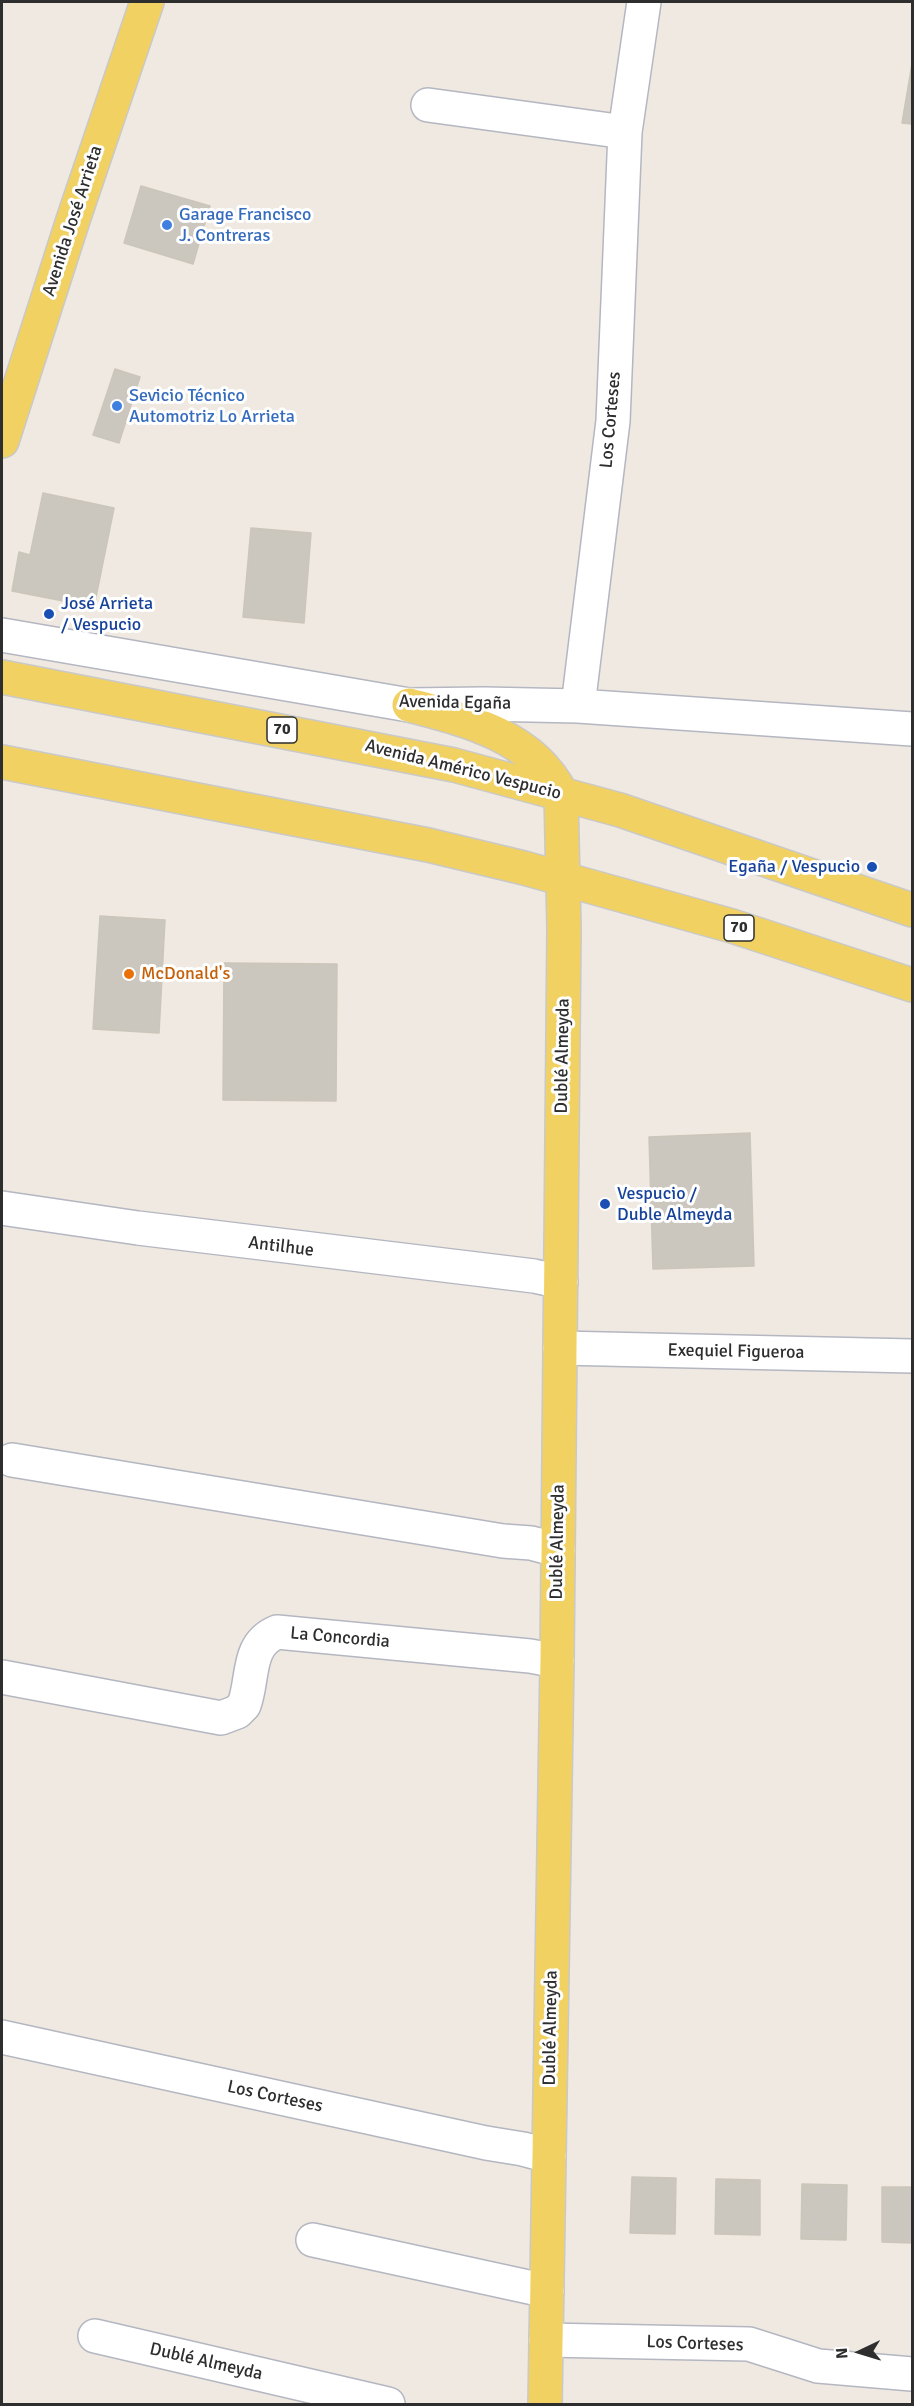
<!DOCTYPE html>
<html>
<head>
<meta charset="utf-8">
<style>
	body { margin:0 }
	#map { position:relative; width:914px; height:2406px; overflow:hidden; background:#efe9e1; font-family:Signika,sans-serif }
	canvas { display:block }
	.frame { position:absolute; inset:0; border:3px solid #2e2e2e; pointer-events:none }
	.north { position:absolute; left:830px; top:2322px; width:60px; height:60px; -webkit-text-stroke:4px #fff; paint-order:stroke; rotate:266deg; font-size:16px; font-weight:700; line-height:24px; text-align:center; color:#2e2e2e }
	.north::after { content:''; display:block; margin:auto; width:21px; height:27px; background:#2e2e2e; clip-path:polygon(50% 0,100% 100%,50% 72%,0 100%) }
</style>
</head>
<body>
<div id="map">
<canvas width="914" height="2406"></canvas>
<div class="frame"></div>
<div class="north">N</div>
</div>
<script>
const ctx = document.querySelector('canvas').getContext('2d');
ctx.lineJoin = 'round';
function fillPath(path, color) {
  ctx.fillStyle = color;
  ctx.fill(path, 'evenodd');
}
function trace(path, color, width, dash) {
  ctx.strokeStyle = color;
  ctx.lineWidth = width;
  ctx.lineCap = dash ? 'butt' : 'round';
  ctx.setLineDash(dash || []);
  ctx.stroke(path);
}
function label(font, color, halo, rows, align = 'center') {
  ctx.font = font + ' Signika,sans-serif';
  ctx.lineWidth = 6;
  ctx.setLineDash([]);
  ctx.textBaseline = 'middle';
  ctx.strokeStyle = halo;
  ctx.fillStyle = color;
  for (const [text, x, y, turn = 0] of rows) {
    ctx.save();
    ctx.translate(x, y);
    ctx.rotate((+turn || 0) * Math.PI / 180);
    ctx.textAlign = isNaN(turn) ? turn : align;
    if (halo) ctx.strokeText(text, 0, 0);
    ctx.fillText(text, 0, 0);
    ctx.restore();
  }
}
const building = new Path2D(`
	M912,64V124L902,123Z
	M141,186L210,206L193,264L124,243Z
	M115,369L140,377L119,443L93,435Z
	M43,493L114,508L94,607L12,591L19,552L30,555Z
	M251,528L311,533L304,623L243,617Z
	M100,916L165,920L159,1033L93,1029Z
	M224,963L337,964L336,1101L223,1100Z
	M750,1133L754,1266L653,1269L649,1137Z
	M632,2177L676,2178L675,2234L630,2233Z
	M716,2179L760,2180V2235L715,2234Z
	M802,2184L847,2185L846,2240L801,2239Z
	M882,2187H912V2243L882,2242Z`);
fillPath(building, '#cbc7bf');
trace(building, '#cbc5ba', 1.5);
const minor = new Path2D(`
	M428,105L625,132
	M2,635L409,705L484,704L578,706L912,729
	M578,706L613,421L625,132L644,2
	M2,1208L138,1228L534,1276L561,1282
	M560,1348L912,1356
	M12,1460L503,1541L531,1543L558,1550
	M2,1677L221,1718L237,1712L244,1705C254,1678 246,1645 277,1632L530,1656L557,1661
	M2,2037L486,2143L523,2149L549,2156
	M313,2240L547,2291
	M95,2336L388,2404
	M546,2340L749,2344L818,2366L912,2374`);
const major = new Path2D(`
	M2,441L73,220L147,2
	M2,677L454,765L620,810L912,910
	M409,705C467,720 532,736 561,793L564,929L557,1661L545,2404
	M2,762L428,845L524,868L732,926L912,985`);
trace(minor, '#b4b7c1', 36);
trace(major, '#c9c9c9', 36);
trace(minor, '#fff', 33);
trace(major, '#f2d163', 33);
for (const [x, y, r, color] of [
	[167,225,6,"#3f7fe0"],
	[117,406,6,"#3f7fe0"],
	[49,614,6,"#1a4fb4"],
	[872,867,6,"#1a4fb4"],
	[129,974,6,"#e8710a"],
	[605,1204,6,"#1a4fb4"]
]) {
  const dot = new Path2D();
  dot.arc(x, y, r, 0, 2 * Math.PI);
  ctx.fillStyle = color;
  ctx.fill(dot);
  trace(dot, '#fff', 2);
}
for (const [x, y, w] of [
	[282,730,30],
	[739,928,30]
]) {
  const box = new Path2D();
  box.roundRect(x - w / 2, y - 13, w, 26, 4.5);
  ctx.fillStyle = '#fff';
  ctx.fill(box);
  trace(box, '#2e2e2e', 1.5);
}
label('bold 16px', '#2e2e2e', null, [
	["70",282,730],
	["70",739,928]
]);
label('18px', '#366cbe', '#fff', [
	["Garage Francisco",179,215],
	["J. Contreras",179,236],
	["Sevicio Técnico",129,396],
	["Automotriz Lo Arrieta",129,417]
], 'left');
label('18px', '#2e2e2e', '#fff', [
	["Avenida José Arrieta",73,221,-72],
	["Los Corteses",611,420,-85],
	["Avenida Egaña",455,703,1],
	["Avenida Américo Vespucio",463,770,14],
	["Dublé Almeyda",563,1056,-89],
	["Antilhue",281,1247,7],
	["Exequiel Figueroa",736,1352,1],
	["Dublé Almeyda",558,1542,-89],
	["La Concordia",340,1638,5],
	["Dublé Almeyda",551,2028,-89],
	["Los Corteses",275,2097,12],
	["Los Corteses",695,2344,2],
	["Dublé Almeyda",206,2362,13]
]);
label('18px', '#164399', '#fff', [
	["José Arrieta",61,604],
	["/ Vespucio",61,625],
	["Egaña / Vespucio",860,867,"right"],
	["Vespucio /",617,1194],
	["Duble Almeyda",617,1215]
], 'left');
label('18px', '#c56008', '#fff', [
	["McDonald's",141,974]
], 'left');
</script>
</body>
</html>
